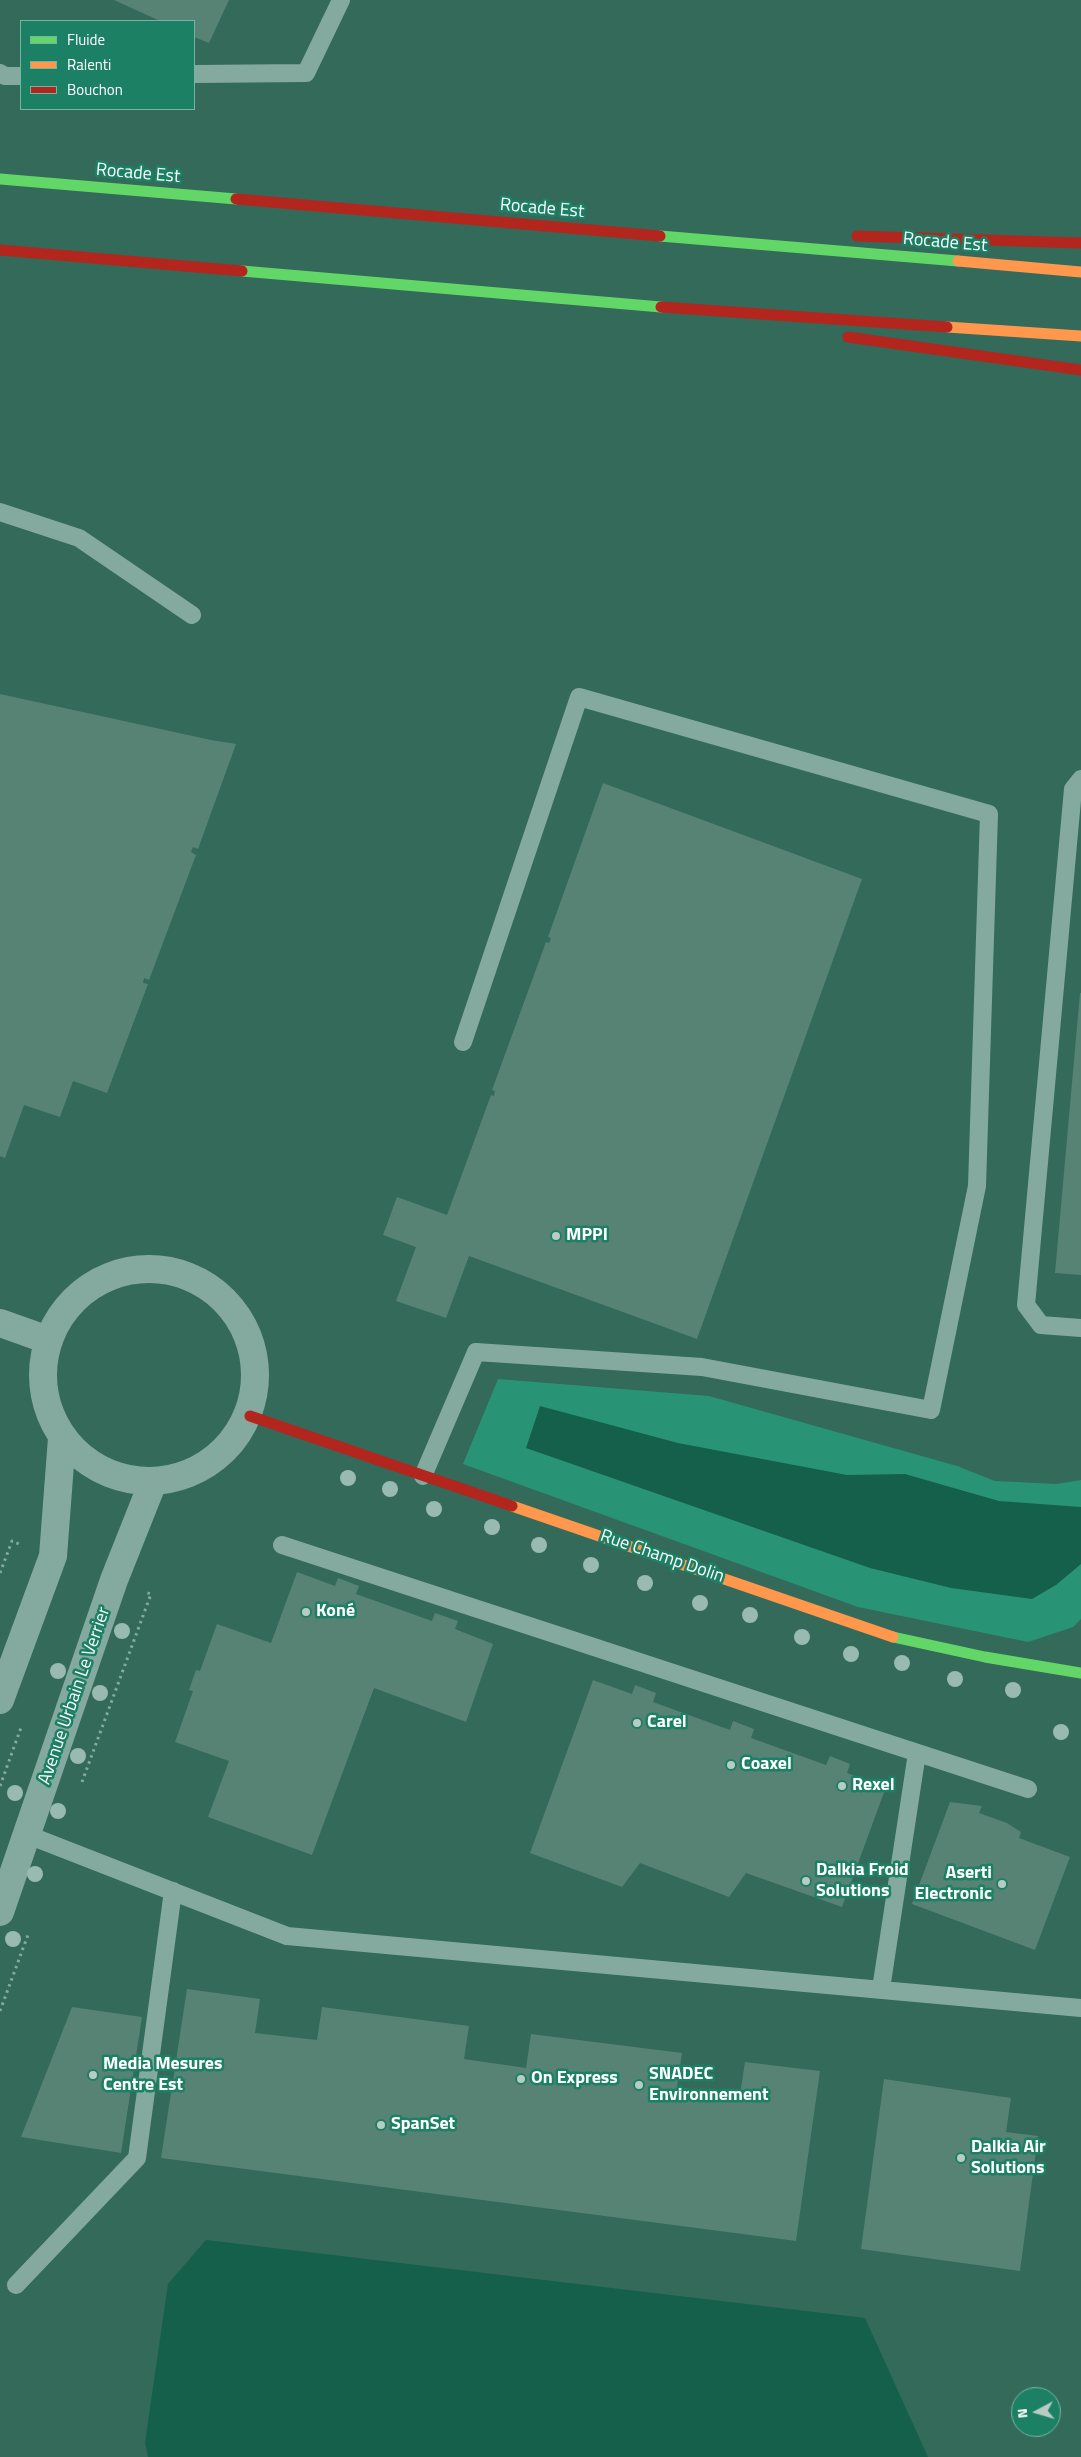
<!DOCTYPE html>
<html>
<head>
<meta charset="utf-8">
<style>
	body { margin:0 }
	#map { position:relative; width:1081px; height:2457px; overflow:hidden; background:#336a5a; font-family:"Titillium Web",sans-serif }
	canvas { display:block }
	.legend { position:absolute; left:20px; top:20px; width:175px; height:90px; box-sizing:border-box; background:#1c8164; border:1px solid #77b3a2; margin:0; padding:6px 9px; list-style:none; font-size:15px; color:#fff }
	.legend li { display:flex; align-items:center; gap:10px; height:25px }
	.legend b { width:25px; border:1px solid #77b3a2 }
	.north { position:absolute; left:1011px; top:2387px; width:50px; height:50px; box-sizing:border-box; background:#1c8164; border:1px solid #77b3a2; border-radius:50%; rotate:264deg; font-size:14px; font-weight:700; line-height:20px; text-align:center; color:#fff }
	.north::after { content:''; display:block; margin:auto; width:18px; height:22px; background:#b8cbc5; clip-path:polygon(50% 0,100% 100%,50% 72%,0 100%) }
</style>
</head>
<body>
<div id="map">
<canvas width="1081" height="2457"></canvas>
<ul class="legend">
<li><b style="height:6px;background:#63d668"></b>Fluide</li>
<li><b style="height:6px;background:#ff974d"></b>Ralenti</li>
<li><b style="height:6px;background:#b3261e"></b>Bouchon</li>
</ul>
<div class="north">N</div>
</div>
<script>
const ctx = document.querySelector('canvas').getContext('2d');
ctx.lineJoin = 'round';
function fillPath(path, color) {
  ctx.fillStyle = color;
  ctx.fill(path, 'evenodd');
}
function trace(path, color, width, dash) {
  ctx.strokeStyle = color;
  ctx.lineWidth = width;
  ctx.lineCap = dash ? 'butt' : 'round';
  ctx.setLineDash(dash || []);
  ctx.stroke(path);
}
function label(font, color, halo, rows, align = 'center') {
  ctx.font = font + ' "Titillium Web",sans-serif';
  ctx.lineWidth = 5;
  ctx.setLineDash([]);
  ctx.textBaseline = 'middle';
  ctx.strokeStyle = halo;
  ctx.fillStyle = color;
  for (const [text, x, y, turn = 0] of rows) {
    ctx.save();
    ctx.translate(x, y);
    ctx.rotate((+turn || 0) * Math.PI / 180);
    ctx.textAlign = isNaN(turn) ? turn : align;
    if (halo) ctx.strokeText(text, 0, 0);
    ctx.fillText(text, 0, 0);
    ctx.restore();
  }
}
fillPath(new Path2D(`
	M498,1379L709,1396L957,1466L995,1481L1057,1484L1081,1480V1619L1073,1627L1028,1642L858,1607L463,1464Z`), '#299475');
fillPath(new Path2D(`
	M540,1406L678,1443L847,1475L905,1474L999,1501L1081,1507V1564L1056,1585L1032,1599L951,1588L870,1568L526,1448Z
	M206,2240L865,2318L928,2457H148L145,2443L168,2284Z`), '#15604b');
fillPath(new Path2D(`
	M114,0H229L209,43L194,37V21H160Z
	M0,694L211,740L236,744L198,849L193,847L191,852L196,855L149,980L144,978L143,983L148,984L107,1093L73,1081L60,1117L24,1105L5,1158L0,1156Z
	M603,783L862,879L697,1339L469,1256L446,1318L396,1301L416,1247L383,1235L397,1197L447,1215L491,1095L494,1096L495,1091L492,1090L546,942L549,943L551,938L548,937Z
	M1080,993H1081V1275L1055,1273Z
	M297,1572L335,1586L338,1578L359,1586L356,1594L432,1621L435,1613L458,1621L455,1629L493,1644L466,1722L374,1688L312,1855L208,1817L229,1761L175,1742L193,1691L189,1690L196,1670L200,1671L217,1624L271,1643Z
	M593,1680L632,1694L635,1685L656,1693L653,1702L730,1730L733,1721L754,1729L751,1738L826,1765L830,1756L850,1764L847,1773L886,1787L842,1907L746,1873L729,1897L640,1863L622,1887L530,1853Z
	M950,1802L982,1806L979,1813L1007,1823L1021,1832L1019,1838L1070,1857L1035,1950L912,1904Z
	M187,1989L260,1999L255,2033L317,2040L322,2007L469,2026L464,2059L526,2068L531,2034L682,2053L677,2087L708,2092L740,2095L745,2062L820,2071L796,2241L161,2158Z
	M72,2007L142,2017L121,2153L21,2137Z
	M884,2079L1011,2098L1006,2132L1038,2136L1020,2271L861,2249Z`), '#578375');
trace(new Path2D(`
	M0,1573L12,1541L21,1545
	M82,1782L151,1594L145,1592
	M0,1786L22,1725
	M0,2011L29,1932`), '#84aa9f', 3, [2.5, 4]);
trace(new Path2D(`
	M0,73L5,76H21
	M194,74L306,73L341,0
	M0,512L79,538L192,615
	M1081,779L1073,789L1026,1305L1041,1325L1081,1328
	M423,1476L476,1352L702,1367L931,1410L977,1186L989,814L579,697L463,1042
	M282,1545L1028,1789
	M28,1835L287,1936L1081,2008
	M881,1989L917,1753
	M16,2285L137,2158L173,1891`), '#84aa9f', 18);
trace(new Path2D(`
	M43 1375a106 106 0 1 1 212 0a106 106 0 1 1-212 0Z
	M0,1323L48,1340
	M0,1700L53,1556L62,1438
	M0,1912L114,1580L153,1482`), '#84aa9f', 28);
trace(new Path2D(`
	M0,179L236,199
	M660,236L958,261
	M242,271L661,307
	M893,1637L985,1657L1081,1673`), '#63d668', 11);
trace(new Path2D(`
	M958,261L1081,272
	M947,327L1081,336
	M512,1506L893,1637`), '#ff974d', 11);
trace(new Path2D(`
	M236,199L660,236
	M857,236L1081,243
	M0,250L242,271
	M661,307L947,327
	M848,337L1081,370
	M250,1416L512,1506`), '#b3261e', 11);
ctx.fillStyle = '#98bab0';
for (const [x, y] of [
	[348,1478],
	[390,1489],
	[434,1509],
	[492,1527],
	[539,1545],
	[591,1565],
	[645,1583],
	[700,1603],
	[750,1615],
	[122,1631],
	[802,1637],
	[851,1654],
	[902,1663],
	[58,1671],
	[955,1679],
	[1013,1690],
	[100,1693],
	[1061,1732],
	[78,1756],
	[15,1793],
	[58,1811],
	[35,1874],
	[13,1939]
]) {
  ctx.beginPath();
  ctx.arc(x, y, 8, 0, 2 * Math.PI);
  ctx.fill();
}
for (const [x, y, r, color] of [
	[556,1236,5,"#b8cbc5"],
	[306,1612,5,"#b8cbc5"],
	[637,1723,5,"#b8cbc5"],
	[731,1765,5,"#b8cbc5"],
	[842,1786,5,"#b8cbc5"],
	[806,1881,5,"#b8cbc5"],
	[1002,1884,5,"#b8cbc5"],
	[93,2075,5,"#b8cbc5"],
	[521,2079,5,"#b8cbc5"],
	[639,2085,5,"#b8cbc5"],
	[381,2125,5,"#b8cbc5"],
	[961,2158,5,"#b8cbc5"]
]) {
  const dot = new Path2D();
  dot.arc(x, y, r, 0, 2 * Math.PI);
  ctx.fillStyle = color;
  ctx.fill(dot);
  trace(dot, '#1c8164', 2);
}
label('18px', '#fff', '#1c8164', [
	["Rocade Est",138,174,5],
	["Rocade Est",542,209,5],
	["Rocade Est",945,243,5],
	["Rue Champ Dolin",662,1557,19],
	["Avenue Urbain Le Verrier",75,1696,-71]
]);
label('bold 18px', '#fff', '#1c8164', [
	["MPPI",566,1236],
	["Koné",316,1612],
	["Carel",647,1723],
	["Coaxel",741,1765],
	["Rexel",852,1786],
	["Dalkia Froid",816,1871],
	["Solutions",816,1892],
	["Aserti",992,1874,"right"],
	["Electronic",992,1895,"right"],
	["Media Mesures",103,2065],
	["Centre Est",103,2086],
	["SNADEC",649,2075],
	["Environnement",649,2096],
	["On Express",531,2079],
	["SpanSet",391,2125],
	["Dalkia Air",971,2148],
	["Solutions",971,2169]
], 'left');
</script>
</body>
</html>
